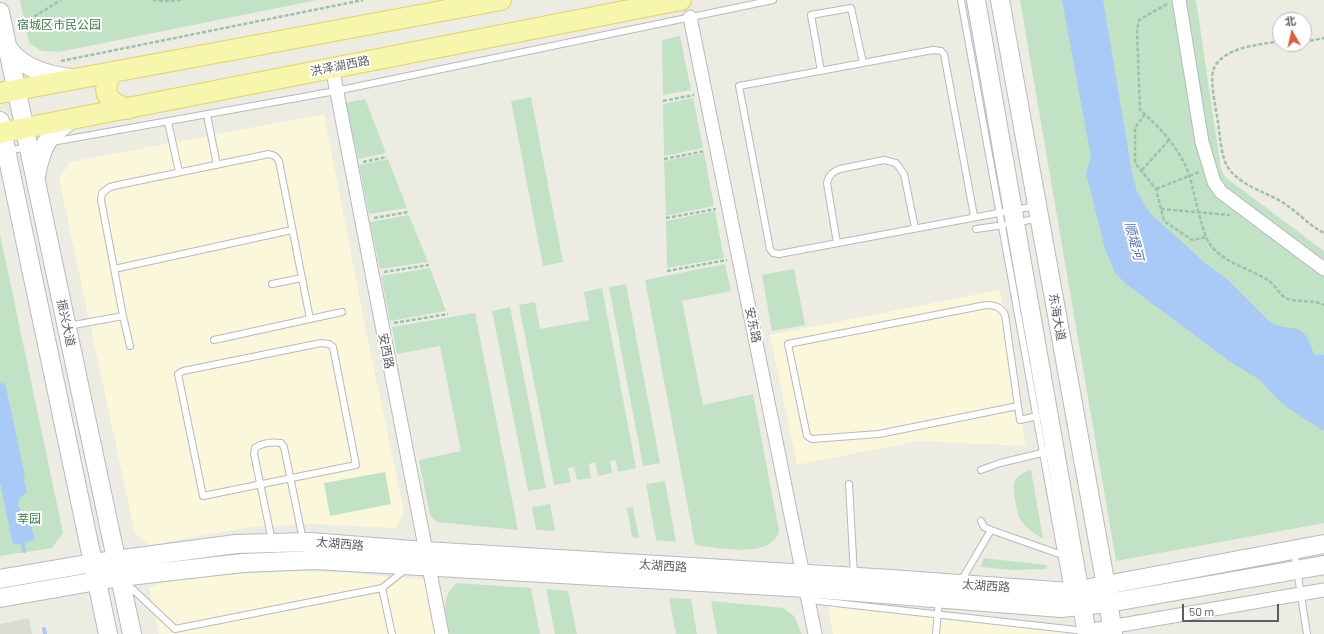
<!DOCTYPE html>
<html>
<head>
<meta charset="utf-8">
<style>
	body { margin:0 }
	#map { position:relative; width:1324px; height:634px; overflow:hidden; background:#ecece3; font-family:Barlow,"Noto Sans SC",sans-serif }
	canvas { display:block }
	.north { position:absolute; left:1272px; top:12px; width:40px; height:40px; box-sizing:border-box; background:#fff; border:1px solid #bdbec0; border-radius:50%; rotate:351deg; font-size:11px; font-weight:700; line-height:16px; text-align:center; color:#5b5d62 }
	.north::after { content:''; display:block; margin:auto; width:14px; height:18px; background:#d8603d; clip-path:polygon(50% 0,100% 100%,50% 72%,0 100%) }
	.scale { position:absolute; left:1182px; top:604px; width:97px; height:18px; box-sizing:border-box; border:2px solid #5b5d62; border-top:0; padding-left:5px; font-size:12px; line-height:14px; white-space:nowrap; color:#5b5d62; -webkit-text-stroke:3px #fff; paint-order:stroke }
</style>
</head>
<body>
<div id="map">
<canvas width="1324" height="634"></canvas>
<div class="north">北</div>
<div class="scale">50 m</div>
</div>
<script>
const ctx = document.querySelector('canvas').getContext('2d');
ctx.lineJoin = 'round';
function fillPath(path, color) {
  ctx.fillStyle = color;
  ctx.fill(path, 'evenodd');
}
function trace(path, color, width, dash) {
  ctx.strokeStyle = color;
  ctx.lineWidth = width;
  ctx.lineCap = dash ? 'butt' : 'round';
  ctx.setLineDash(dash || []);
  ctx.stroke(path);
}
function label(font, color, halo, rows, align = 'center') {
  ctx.font = font + ' Barlow,"Noto Sans SC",sans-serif';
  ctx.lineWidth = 4;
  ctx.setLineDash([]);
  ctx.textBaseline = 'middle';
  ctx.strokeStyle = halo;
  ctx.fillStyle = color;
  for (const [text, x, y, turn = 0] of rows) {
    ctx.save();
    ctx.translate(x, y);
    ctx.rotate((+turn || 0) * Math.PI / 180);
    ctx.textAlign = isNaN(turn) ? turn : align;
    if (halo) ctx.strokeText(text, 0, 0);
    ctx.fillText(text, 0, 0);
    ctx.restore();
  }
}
fillPath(new Path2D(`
	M324,114L366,331L404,511L396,528L311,524L251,527L150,545L135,534L59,179L70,162Z
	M1000,290L1026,446L919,441L797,465L770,335Z
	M304,571L349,573L425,580L436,634H159L149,588L164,582L199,576Z
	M828,605L1065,631L1066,634H833Z`), '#faf7da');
fillPath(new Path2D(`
	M29,618L32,634H0V624Z`), '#dcdbd1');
fillPath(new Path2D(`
	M20,0H317L59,52L42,51L29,43Z
	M1020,0H1196L1221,169L1225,177L1324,251V523L1116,561Z
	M680,36L691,90L663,95L662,40Z
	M531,97L563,262L543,266L511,101Z
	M693,98L703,148L664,156L663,104Z
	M365,99L386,153L358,159L346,103Z
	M704,153L714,206L666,216L664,161Z
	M388,159L407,208L369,214L359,165Z
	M715,211L724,258L667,268L666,221Z
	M409,215L428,262L380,269L370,222Z
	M0,234L63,533L52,548L0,556Z
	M725,264L731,291L682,301L703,405L753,394L779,531C772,560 717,547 695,545L645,280Z
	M430,268L446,311L390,321L381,276Z
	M794,269L805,325L772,331L762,275Z
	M626,284L660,463L643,466L609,287Z
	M602,288L636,468L618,472L616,460L610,461L612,473L598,476L595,462L589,464L591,478L577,480L574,467L568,468L571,482L554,485L519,305L535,302L540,329L589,320L584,292Z
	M510,307L546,488L528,491L492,311Z
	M475,313L518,530L437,522L430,515L419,460L461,451L440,346L397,354L392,327Z
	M1031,470L1043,539C1034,534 1026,528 1020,519C1017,515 1017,509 1016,504C1013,487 1010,476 1031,470Z
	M385,472L391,504L330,516L324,483Z
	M665,481L676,542L656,540L646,484Z
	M550,504L555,531L536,530L532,507Z
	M633,507L639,538L632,537L627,508Z
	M983,558L1047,565L1046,569L1012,570L981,567Z
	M457,583L531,588L540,634H450C446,614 439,598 457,583Z
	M546,589L568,591L577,634H555Z
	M669,598L691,599L697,634H676Z
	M711,601L783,608L794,616L802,634H717Z`), '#c2e2c6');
fillPath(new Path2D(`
	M1062,0H1103L1132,173L1137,192L1150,213L1206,264L1227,279L1270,322C1295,335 1302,317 1314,354L1324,355V431L1288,408L1274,396L1260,380L1229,361L1126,284L1115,273L1105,249L1086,173L1091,157Z
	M0,381L1,384L5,383L25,476L23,477L27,492L20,498L18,505L23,515L30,518L34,540L13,545L0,482Z`), '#a9c9f6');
trace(new Path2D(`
	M22,539L24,551
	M44,629L45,634`), '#a9c9f6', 4);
const lane = new Path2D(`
	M961,0L1068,591
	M821,71L811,15L851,8L863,63
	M207,115L217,165
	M168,122L179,172
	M52,142L336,91L773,0
	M7,151L28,147
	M974,216L944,54L941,51L933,50L739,86L770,249L773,253L779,254L1036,206
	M1017,222L1037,219
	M976,229L1004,225
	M837,243L827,183C829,175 832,172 840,169L884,160L896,163L904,174L915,228
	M114,269L292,230
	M272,284L302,278
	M123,316L130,346
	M68,326L123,316L101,200L102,193L110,187L118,185L269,154L275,156L279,161L310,319
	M214,340L342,312
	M321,343L329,344L333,347L356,465L203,496L178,374L183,371Z
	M1018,406L879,434L812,439L807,436L788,344L986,305C995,305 1001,307 1005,315L1020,420L1037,416
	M981,470L1000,463L1046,452
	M849,484L854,575
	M981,521L984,527L991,530L1065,556
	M272,541L254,454L255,448C262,443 272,442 281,443L284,447L303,540
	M1294,551L1307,634
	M961,581L991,530
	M125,582L175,629L382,588L406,569
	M382,588L392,634
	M809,600L1085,631
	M936,634L939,600`);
const street = new Path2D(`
	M1179,0L1202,142L1214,182L1221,192L1324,269
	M690,17L815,634
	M332,67L442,634
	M1087,631L1324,590`);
const secondary = new Path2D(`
	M976,0L1087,634
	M1000,0L1106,586L1113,634
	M0,12L132,634
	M8,48C22,68 46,75 70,78
	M0,121L108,634
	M36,175C43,143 46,138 72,119
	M0,579L93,563L236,544L310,542L425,551L891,579L1069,592L1324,544
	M0,598L120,577L243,563L315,560L806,588L1061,608L1108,603L1324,565`);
const primary = new Path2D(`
	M113,72C100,91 106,101 127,109
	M0,93L501,0
	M0,133L681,0`);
trace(lane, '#b8b9be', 8);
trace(street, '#b8b9be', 15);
trace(secondary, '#b8bac0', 20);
trace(primary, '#e3d265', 22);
trace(new Path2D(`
	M153,0L166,1L181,0
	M1167,4L1139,20L1137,31L1140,110C1161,128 1182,151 1190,178C1195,194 1202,236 1212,247C1228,265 1250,268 1269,281C1277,286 1279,296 1288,299C1300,303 1313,299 1324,305
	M19,26L61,0
	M1280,41C1260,45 1225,46 1214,68C1209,79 1216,109 1218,122C1220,135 1221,159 1229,169C1243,188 1269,192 1288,206C1301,215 1310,226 1324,233
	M1304,42L1324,38
	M61,61L363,0
	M663,101L694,95
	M1145,114L1135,128V163L1156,189L1164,221L1192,240L1206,237
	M664,159L705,151
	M363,162L387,157
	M1142,170L1169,140
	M1156,189L1199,172
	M1161,209L1230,215
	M374,218L408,212
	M666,218L716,209
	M667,271L727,260
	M384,272L429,265
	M394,323L448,314`), '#9cc2ac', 2.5, [4, 2]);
trace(lane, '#fff', 6);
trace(street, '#fff', 13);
trace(secondary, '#fff', 18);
trace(primary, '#f7f6ad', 20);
label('12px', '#3d804a', '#fff', [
	["宿城区市民公园",59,25],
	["莘园",29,519]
]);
label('12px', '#5b5d62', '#fff', [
	["洪泽湖西路",340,66,-11],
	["东海大道",1057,317,80],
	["振兴大道",66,323,78],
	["安东路",753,325,78],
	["安西路",386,351,79],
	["太湖西路",340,544,5],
	["太湖西路",663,566,4],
	["太湖西路",986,586,4]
]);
label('italic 13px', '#4e72b7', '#fff', [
	["顺堤河",1134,241,75]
]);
</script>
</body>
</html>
